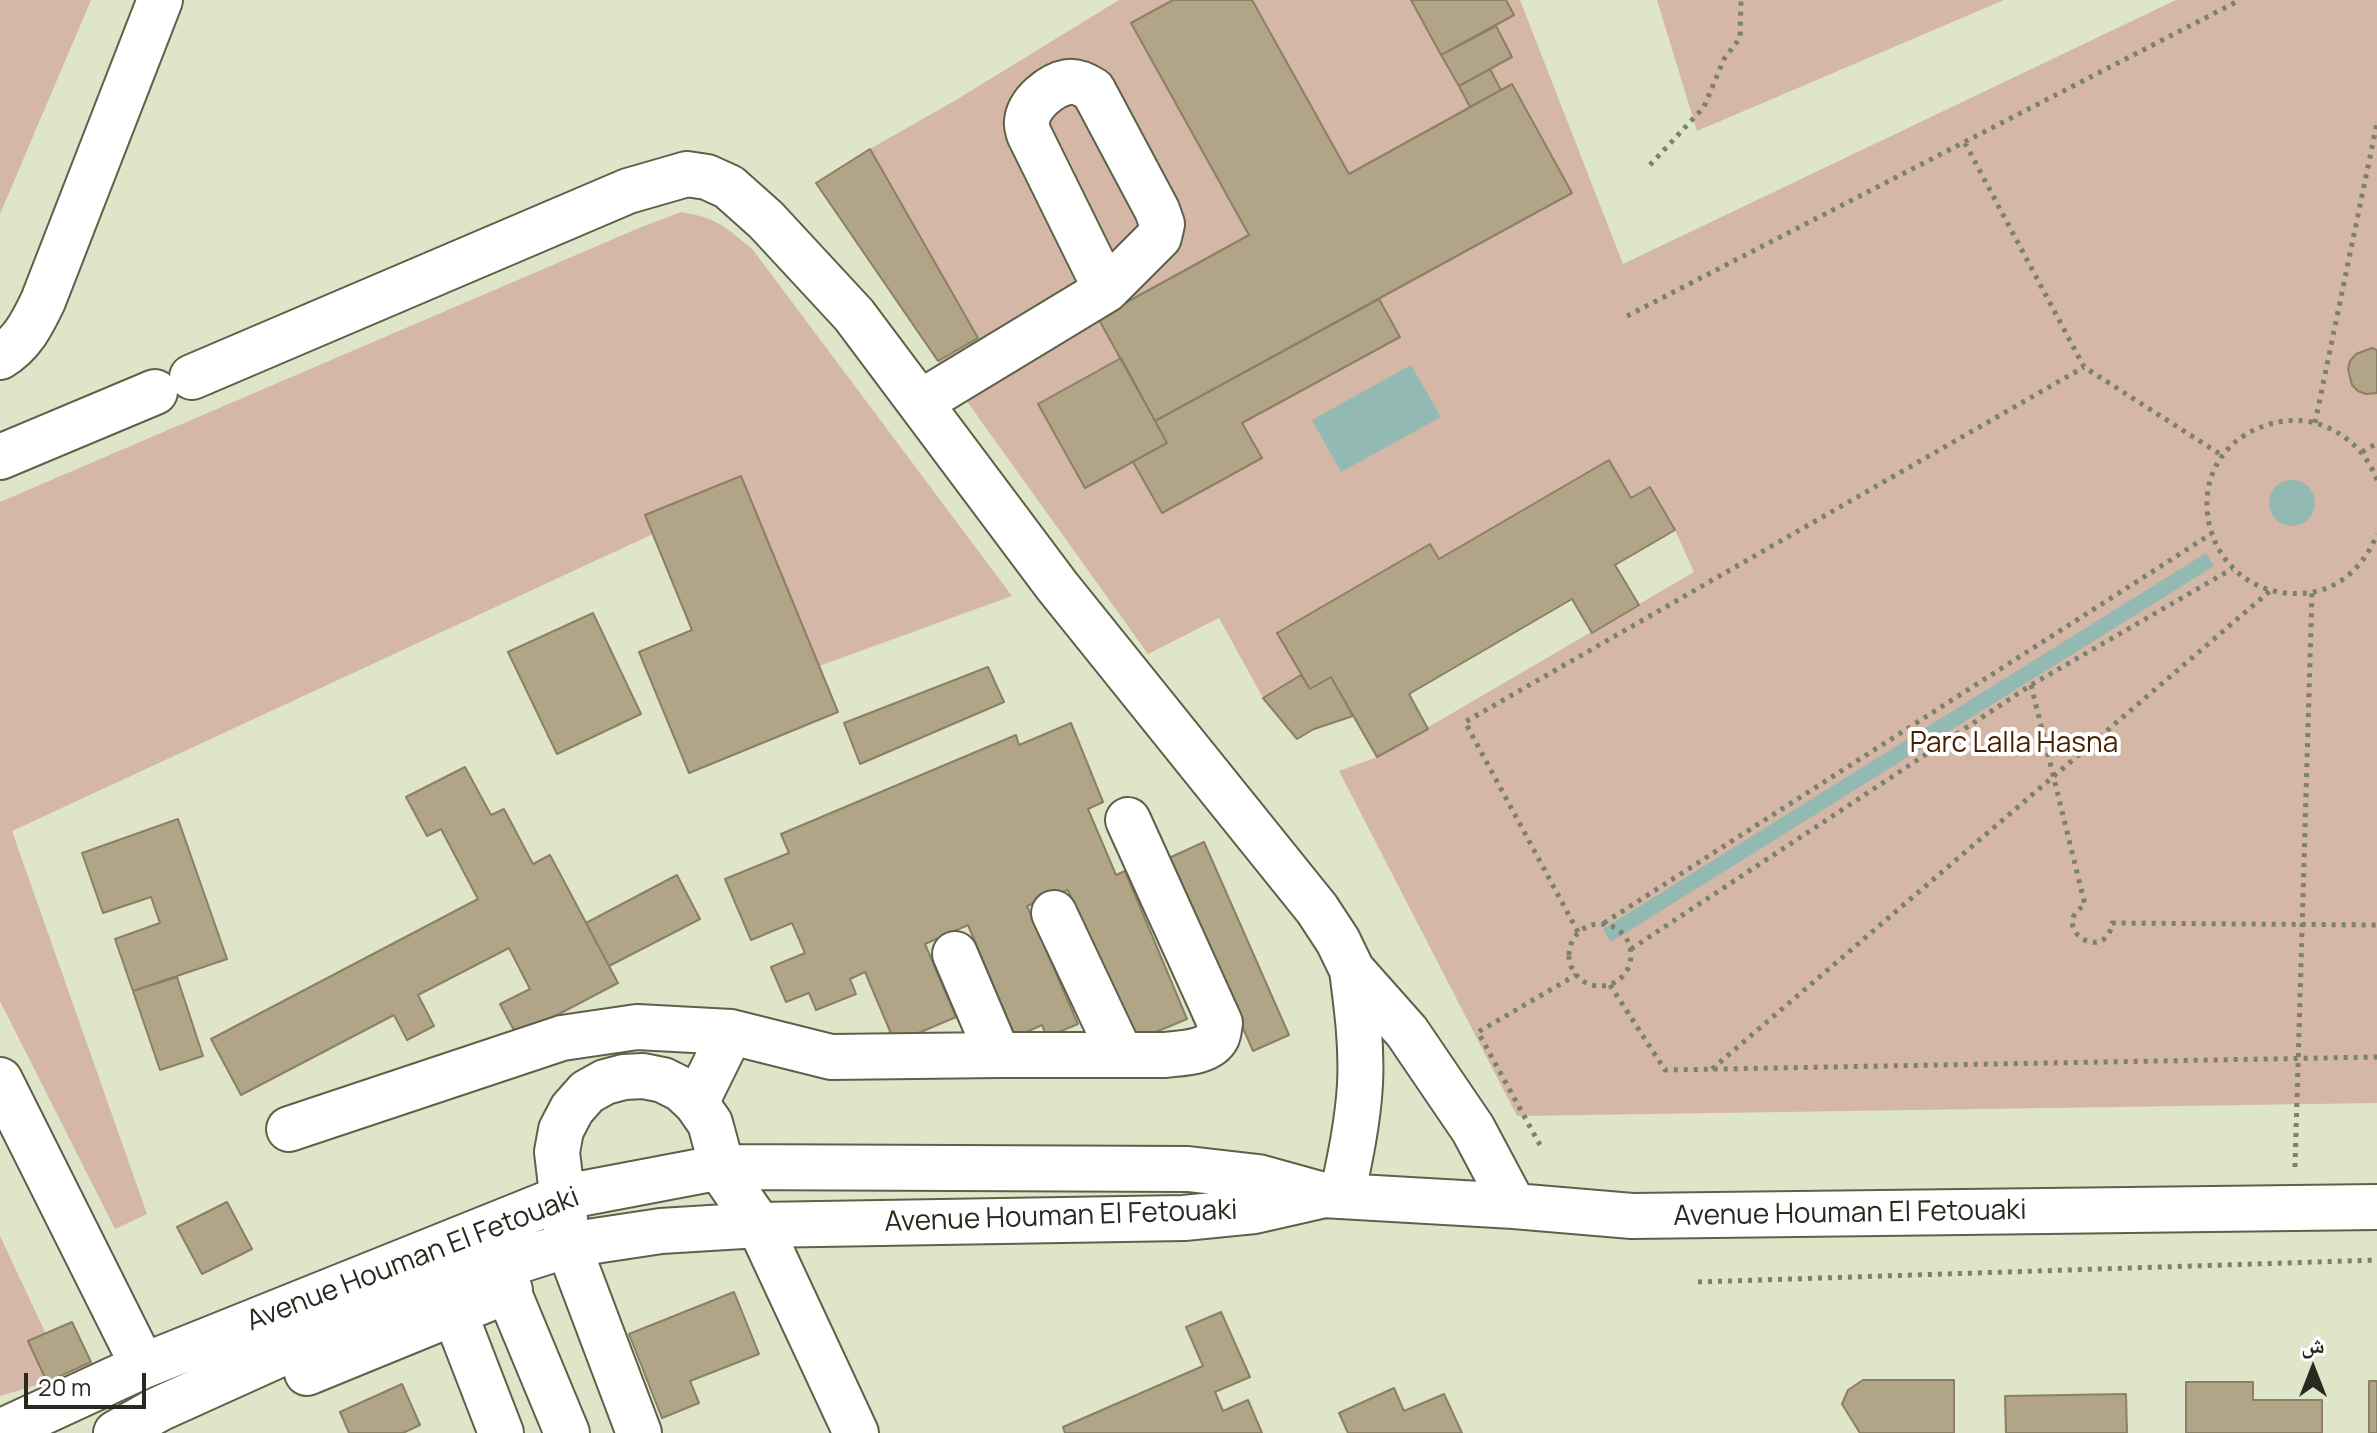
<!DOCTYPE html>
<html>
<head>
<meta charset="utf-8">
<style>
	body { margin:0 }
	#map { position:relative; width:2377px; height:1433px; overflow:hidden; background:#dee5c8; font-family:Manrope,"Noto Naskh Arabic",sans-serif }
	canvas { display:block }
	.north { position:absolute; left:2273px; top:1329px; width:80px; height:80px; -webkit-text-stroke:6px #fff; paint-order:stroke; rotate:0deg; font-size:22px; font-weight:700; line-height:32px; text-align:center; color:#272a1f }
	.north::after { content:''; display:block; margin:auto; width:28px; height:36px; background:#272a1f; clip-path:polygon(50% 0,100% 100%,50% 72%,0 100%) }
	.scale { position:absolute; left:24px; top:1373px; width:122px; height:36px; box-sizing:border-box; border:4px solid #272a1f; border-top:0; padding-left:10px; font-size:24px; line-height:28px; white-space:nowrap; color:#272a1f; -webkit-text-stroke:6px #fff; paint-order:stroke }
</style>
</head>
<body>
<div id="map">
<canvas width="2377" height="1433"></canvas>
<div class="north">ش</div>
<div class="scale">20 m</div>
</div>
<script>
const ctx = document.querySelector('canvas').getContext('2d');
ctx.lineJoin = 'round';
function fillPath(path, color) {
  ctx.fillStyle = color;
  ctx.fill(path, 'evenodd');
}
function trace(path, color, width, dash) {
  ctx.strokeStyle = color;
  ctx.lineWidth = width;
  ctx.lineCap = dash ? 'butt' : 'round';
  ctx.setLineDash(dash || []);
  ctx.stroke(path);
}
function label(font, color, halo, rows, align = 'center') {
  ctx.font = font + ' Manrope,sans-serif';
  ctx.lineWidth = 8;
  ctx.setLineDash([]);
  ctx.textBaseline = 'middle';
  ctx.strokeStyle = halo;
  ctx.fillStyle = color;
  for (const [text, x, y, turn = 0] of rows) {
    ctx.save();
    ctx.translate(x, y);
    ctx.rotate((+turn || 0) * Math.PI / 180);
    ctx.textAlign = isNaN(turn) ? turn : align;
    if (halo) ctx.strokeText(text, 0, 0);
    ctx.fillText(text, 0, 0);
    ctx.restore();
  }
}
fillPath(new Path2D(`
	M0,0H91L0,214Z
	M1119,0H1520L1623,264L2176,0H2377V1103L1517,1116L1339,771L1377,757L1694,572L1675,530L1650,488L1631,498L1609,460L1439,559L1429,544L1277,633L1301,675L1263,698L1219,618L1148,654L938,361L978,337L870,149L956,100Z
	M1657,0H2004L1697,131Z
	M681,212C717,218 726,227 753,250L1012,596L819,666L740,476L645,515L653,534L12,831L147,1214L115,1229L0,1001V502L639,228Z
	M0,1236L46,1334L47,1382L0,1396Z`), '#d4b7a6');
fillPath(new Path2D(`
	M1411,365L1441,417L1341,472L1312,420Z
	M2269 503a23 23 0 1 1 46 0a23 23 0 1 1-46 0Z
	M2206,553L2214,566L1611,942L1603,929Z`), '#92b9b2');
const building = new Path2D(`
	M1173,0H1252L1349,174L1512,84L1572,193L1155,421L1098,318L1249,235L1131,23Z
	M1411,0H1506L1514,15L1441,55Z
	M1496,26L1512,57L1459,86L1441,55Z
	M1490,69L1501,90L1470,107L1459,86Z
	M870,149L978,338L938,361L816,183Z
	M1379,299L1400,337L1242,423L1262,458L1162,513L1133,462L1167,443L1155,421Z
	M2372,348L2377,350V393L2366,394L2358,391L2352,385L2348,369L2350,361L2356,354Z
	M1121,358L1167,443L1085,488L1038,404Z
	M1609,460L1631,498L1650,487L1675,530L1615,565L1639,605L1592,633L1572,599L1409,694L1428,729L1377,757L1331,677L1310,689L1277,633L1430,544L1439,559Z
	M741,476L838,712L689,773L639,652L692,630L645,515Z
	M593,613L641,714L557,754L508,652Z
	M988,667L1004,702L860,764L844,723Z
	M1301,675L1310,689L1331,677L1353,716L1314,729L1297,739L1263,698Z
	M1071,723L1103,802L1088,809L1116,875L1125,871L1187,1019L1132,1042L1068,890L1027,906L1078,1024L1047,1037L1042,1025L1015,1037L968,925L925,944L956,1017L895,1043L865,972L850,979L856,994L816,1010L809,993L786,1002L771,967L805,953L792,923L751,940L725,879L789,853L781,834L1016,735L1019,745Z
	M465,767L491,815L504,809L533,864L550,855L618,983L517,1036L500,1004L530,989L509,948L418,995L434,1026L407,1040L394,1015L241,1095L211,1039L478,899L441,829L427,836L406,797Z
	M178,819L227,959L133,991L115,939L160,923L151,897L103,913L82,853Z
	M1204,842L1289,1035L1253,1051L1169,858Z
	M677,875L700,919L609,966L586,923Z
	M177,977L203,1056L160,1070L133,991Z
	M227,1202L252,1249L202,1274L177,1227Z
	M734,1292L759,1354L690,1381L699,1403L662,1418L629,1334Z
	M1221,1312L1250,1377L1215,1392L1223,1411L1248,1400L1262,1433H1065L1063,1427L1203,1366L1186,1327Z
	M72,1322L91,1362L47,1382L28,1341Z
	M1863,1380H1954V1433H1860L1842,1404L1848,1390Z
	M2369,1381H2377V1433H2369Z
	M2186,1382H2253V1400H2322V1433H2186Z
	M402,1384L420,1425L403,1433H349L340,1412Z
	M1394,1388L1404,1411L1444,1394L1462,1433H1348L1339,1413Z
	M2126,1394L2127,1433H2006L2005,1396Z`);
fillPath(building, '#b1a487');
trace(building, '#8b7f66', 2);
const minor = new Path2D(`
	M0,357C22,344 32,324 43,301L160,0
	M192,377L628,191L687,174L707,177L729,187L766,220L854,315L1057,586L1317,909L1338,941L1352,970L1407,1032L1473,1129L1514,1206
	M921,402L1106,290L1159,237L1162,224L1157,210L1093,90C1085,85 1077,81 1068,82C1051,85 1029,103 1027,121C1026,125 1028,130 1029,134L1106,290
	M0,457L155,392
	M1054,913L1121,1055
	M955,954L998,1055
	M0,1080L143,1366
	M696,1103L731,1032
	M289,1129L562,1038L637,1027L731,1032L831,1057L998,1055H1165C1181,1053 1209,1053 1217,1037C1219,1033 1219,1028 1220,1023L1128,820
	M1342,1196C1350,1159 1358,1121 1360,1084C1362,1046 1357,1008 1352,970
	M508,1291L567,1433
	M455,1314L501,1433
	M307,1373L510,1290
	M0,1432L143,1366L564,1197L722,1167L1188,1169L1258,1177L1323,1195L1514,1206L1632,1216L2377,1207
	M116,1433L159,1409L409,1296L568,1245L661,1231L759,1225L1184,1218L1254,1211L1320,1196
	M639,1433L568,1245L557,1152L561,1130L572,1109L587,1092L605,1082L624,1077L643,1076L663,1080L681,1089L696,1103L710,1123L722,1167L729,1182L759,1225L856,1433`);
trace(minor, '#5c6249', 48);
trace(new Path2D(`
	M1965,143L2084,367L2223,456
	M1650,165L1704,107L1724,59L1740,38L1741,0
	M1627,316L2240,0
	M2315,423L2377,123
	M2362,452L2377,443
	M2377,480C2367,454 2350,437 2324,426C2304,418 2284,419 2264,426C2167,460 2202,603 2306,593C2340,590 2365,565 2377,534
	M2031,685L2085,905C2047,927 2106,966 2112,923L2377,925
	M1604,923L2211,534
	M1569 955a31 31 0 1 1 62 0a31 31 0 1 1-62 0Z
	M1578,932L1465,722L2084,367
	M1631,949L2031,685L2232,569
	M1610,985L1665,1070L2377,1057
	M1712,1069L2270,591
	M1540,1145L1478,1032L1576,975
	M2295,1167L2312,592
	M1698,1282L2377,1260`), '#7c816e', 5, [4, 6]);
trace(minor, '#fff', 44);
label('28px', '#461f01', '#fff', [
	["Parc Lalla Hasna",2014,744]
]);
label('28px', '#272a1f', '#fff', [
	["Avenue Houman El Fetouaki",1850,1214,-1],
	["Avenue Houman El Fetouaki",1061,1217,-2],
	["Avenue Houman El Fetouaki",413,1260,-21]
]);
</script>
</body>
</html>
